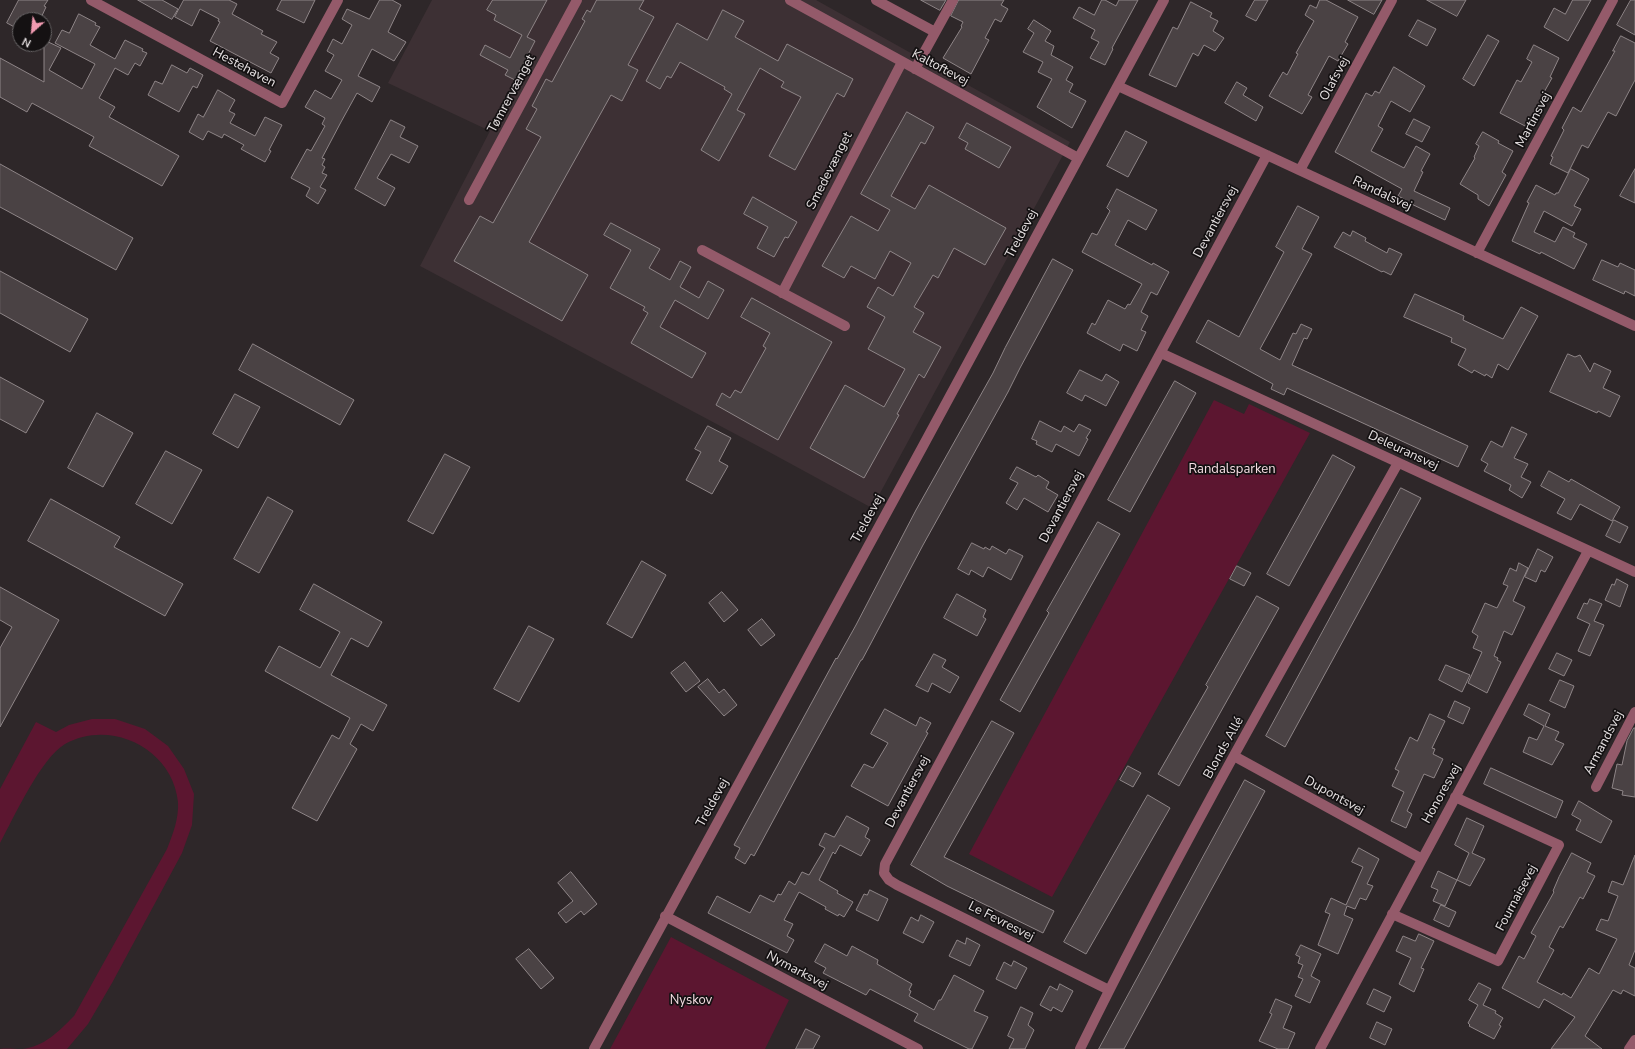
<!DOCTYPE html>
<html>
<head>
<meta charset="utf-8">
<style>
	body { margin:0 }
	#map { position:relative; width:1635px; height:1049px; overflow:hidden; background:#2e2729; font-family:"Nunito Sans",sans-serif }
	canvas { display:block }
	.north { position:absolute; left:12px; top:12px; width:40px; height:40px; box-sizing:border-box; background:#141112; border:1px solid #686566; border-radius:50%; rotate:207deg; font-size:11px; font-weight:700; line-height:16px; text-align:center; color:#e7e2e3 }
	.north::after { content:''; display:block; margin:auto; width:14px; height:18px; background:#f19ab1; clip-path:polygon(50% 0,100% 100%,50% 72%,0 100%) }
</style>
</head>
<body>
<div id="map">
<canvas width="1635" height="1049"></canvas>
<div class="north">N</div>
</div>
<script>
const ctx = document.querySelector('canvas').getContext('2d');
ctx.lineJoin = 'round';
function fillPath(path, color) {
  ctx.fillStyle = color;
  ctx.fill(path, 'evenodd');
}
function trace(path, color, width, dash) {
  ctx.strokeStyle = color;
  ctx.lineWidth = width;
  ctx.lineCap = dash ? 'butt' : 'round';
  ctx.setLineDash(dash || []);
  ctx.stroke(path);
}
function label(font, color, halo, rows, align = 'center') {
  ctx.font = font + ' "Nunito Sans",sans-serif';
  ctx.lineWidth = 3.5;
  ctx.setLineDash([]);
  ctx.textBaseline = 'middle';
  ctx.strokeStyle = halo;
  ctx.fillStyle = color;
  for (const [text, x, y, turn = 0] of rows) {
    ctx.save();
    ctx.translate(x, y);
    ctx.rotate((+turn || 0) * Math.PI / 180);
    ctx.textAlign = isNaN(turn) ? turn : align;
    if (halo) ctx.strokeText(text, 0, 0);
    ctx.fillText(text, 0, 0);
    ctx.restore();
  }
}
fillPath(new Path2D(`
	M432,0H816L1070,142L872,508L771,453L420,266L490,131L388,83Z`), '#3d3034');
fillPath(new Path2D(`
	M1214,400L1244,414L1249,404L1310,433L1052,897L969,854Z
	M92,719H115L145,729L168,746L184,769L194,794L192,825L182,853L112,983L88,1024L67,1049H0C6,1048 15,1049 22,1049C44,1047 59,1031 74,1016L167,849C173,834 179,818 178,802C173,749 111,718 65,744C41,758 14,817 0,843V789L36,722L56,732L69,725Z
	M671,937L789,1000L765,1049H610Z`), '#5c1630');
const building = new Path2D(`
	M19,0H48L44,6L46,7L40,20H20V30L7,23Z
	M138,0H162L178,9L172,19Z
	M184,0H229L237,4L232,14L263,31L261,34L277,42L270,53L279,58L271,73L210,41L220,22L218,21L219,19L200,9L192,26L175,17Z
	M282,0H315L304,23L277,10Z
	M380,0H392L401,5L388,32L406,42L394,61L372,49L358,76L380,87L372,102L357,93L341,122L322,158L325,159L322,165L325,167L322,173L327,175L320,187L326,190L318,204L306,196L310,188L291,178L307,149L311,151L325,126L322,124L325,118L305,107L315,90L331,99L342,80L325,71L334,55L327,51L333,39L342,44L352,25L342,19L347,9L369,19Z
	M493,0H547L527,37L535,41L515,80L505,75L508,70L480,55L485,45L510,58L522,35L494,20L496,15L487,10Z
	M597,0H644L639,9L654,17L628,65L638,70L622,101L611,95L529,242L588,275L562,321L454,261L480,216L493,223L541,137L526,129L537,109L532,106L546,79L552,82L585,21L582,19L587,10L590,12Z
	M921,0H946L940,10Z
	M959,0H1004L1001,5L1008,9L1001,22L995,19L985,38L989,40L971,74L943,58L962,27L961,26L963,22L951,16Z
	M1102,0H1105L1116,6L1119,0H1138L1112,48L1113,49L1105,65L1090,58L1099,42L1091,38L1095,30L1073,18L1079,7L1094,15Z
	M1255,0H1268L1256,21L1246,16Z
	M1320,0H1326L1358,17L1345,42L1348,44L1338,61L1329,56L1308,95L1312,97L1302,114L1269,96L1283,72L1287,75L1298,54L1296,53L1314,21L1305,15L1310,5L1316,8Z
	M1348,0H1382L1374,14Z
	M1427,0H1466L1457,16Z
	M1573,0H1591L1568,41L1544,27L1554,8L1565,14Z
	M1631,0H1635V35L1617,25Z
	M1191,2L1212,13L1210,17L1218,21L1213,31L1224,38L1215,51L1204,45L1198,56L1193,53L1176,87L1149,75L1173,27L1177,29Z
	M723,10L744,21L735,37L778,61L787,44L853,79L844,97L837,93L795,170L769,156L801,97L781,87L784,82L760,68L737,110L745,114L719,161L701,150L732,94L724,89L725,87L680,62L671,78L667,76L660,89L646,81L677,23L707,40Z
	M79,14L96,23L95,25L100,27L90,45L115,59L125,40L143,49L142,51L147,53L140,66L135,63L128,75L115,68L99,98L115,107L109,117L179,156L162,186L89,146L94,137L32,103L27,112L0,97V58L44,82V40L61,48L49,70L82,89L95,64L55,43L62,30L69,33Z
	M1034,20L1051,31L1045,41L1054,46L1051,55L1073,67L1066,80L1073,84L1069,92L1086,101L1072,128L1037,107L1052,79L1038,72L1043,62L1023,52L1034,33L1028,29Z
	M1418,20L1436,29L1427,46L1409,36Z
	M1488,35L1499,41L1474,86L1463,79Z
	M1621,36L1635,43V80L1616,116L1608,112L1588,148L1582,145L1568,173L1550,164L1553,157L1551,156L1564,130L1562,128L1573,107L1581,112L1615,51H1613Z
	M1534,45L1559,58L1550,77L1552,78L1543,94L1545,95L1527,127L1500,113L1517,80L1521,82L1532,62L1527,59Z
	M172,65L187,73L190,68L203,75L197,88L193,86L179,112L148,95L155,81L162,84Z
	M1394,67L1425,86L1410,112L1391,101L1378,126L1383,129L1371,151L1404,168L1416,146L1430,154L1421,171L1423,172L1414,191L1450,208L1445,220L1403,200L1404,199L1398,196L1402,189L1335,152L1366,93L1372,96L1375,91L1379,93Z
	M1237,82L1247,88L1243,95L1263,107L1256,121L1225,103Z
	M218,90L235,100L229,111L235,114L230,123L255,136L265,117L282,125L269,150L271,151L265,162L241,149L244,145L224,134L222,138L208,131L203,140L189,132L198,114L203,117Z
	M907,112L934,127L925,144L921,142L891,196L915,209L929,185L1006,228L985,265L954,248L938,278L933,275L914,307L924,313L913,332L941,347L924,378L919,374L897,414L899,415L864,478L810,448L845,385L884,407L905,369L868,349L885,317L867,307L878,287L893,296L911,263L890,251L875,279L851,266L844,278L822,266L851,216L878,231L890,210L861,194Z
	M1414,119L1430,127L1422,142L1406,134Z
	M391,120L405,127L400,137L418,146L409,163L391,154L377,178L395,188L385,206L355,189Z
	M967,123L1011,147L999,168L965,149L968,143L959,138Z
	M1126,131L1147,142L1128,177L1107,166Z
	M1483,132L1499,141L1498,143L1513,151L1502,172L1506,175L1489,206L1478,199V195L1460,184L1475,158L1474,157L1479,146L1476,144Z
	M0,164L133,238L116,270L0,207Z
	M1571,169L1589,179L1574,206L1581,209L1572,226L1544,211L1534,232L1555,242L1563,227L1575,233L1573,237L1587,244L1574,269L1541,252L1540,254L1512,241L1529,203L1527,202L1536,185L1555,195L1556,193H1558Z
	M1635,169V203L1620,196Z
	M1117,189L1157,210L1146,230L1128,220L1115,245L1152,265L1153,263L1169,272L1157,295L1151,292L1141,312L1148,316L1141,330L1146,332L1137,351L1123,344L1120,351L1087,333L1092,323L1095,325L1108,300L1125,309L1128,304L1130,305L1142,284L1082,252L1092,233L1097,235L1110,211L1107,208Z
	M753,197L797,222L788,238L785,237L774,257L757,248L768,227L744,214Z
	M1298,206L1319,217L1302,249L1312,254L1260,349L1280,360L1293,333L1296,334L1301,324L1312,329L1307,339L1304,338L1292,365L1468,446L1458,467L1287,388L1284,395L1271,389L1273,384L1196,342L1208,320L1239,337L1284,252L1276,247Z
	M611,223L660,249L649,268L670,280L680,261L691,267L680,287L699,298L708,281L724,290L708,319L675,300L660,327L706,353L692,378L631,343L648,313L643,310L645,307L610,288L631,250L604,235Z
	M1353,231L1366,238L1365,241L1387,253L1389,248L1402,254L1391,275L1383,271L1382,272L1334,247L1343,232L1350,236Z
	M1053,259L1073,270L1020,368L1008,392L923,545L870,645L862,660H861L802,767L754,856L751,854L745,864L735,858L740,848L734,845L836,658L837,659L856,625L916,510L993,373L1005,348Z
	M1602,260L1618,267L1620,263L1635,270V296L1625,291L1624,294L1593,280Z
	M0,271L88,319L70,352L0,313Z
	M1415,294L1464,316L1463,320L1503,339L1521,307L1538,316L1508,370L1498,364L1492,378L1486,374L1485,376L1474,370L1472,373L1458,365L1466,349L1451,342L1452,338L1404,317Z
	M752,298L832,342L778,440L716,405L722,393L730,398L735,390L741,393L766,348L763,346L770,333L741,317Z
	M253,344L354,400L340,425L239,370Z
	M1568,354L1575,357L1580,355L1590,372L1594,363L1611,371L1603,388L1620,396L1610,417L1598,411L1597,413L1550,392Z
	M1080,370L1102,381L1106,374L1119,382L1106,406L1085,395L1082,401L1067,393Z
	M0,377L44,401L26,433L0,419Z
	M1175,381L1196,393L1130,512L1108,500Z
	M235,394L260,407L238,448L213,434Z
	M97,413L133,433L103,487L68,468Z
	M1040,421L1061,432L1064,426L1074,432L1079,424L1091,430L1086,438L1088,439L1079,456L1056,444L1052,452L1036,444L1037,441L1032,439Z
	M708,426L731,438L719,461L728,466L712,494L686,480L701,452L695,449Z
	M1512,427L1527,434L1514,458L1528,464L1521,477L1531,482L1522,498L1509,490L1511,485L1484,471L1488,464L1481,460L1491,441L1502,447Z
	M166,451L202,470L172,524L136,504Z
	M445,454L470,467L433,534L408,521Z
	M1333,455L1355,467L1289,586L1267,574Z
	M1017,467L1036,477L1038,475L1049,482L1046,488L1058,495L1048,512L1024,498L1017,510L1006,503L1018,483L1010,479Z
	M1549,471L1569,482L1571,479L1620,507L1612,521L1580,504L1571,520L1557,513L1565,499L1541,486Z
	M1401,488L1421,498L1285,747L1266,736Z
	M268,497L293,511L259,573L234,559Z
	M51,499L120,537L114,547L183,584L165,616L28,541Z
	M1614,520L1628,527L1620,543L1606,536Z
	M1098,522L1120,534L1020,712L1000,700L1049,613L1047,611Z
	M972,543L984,549L985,547L990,550L992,546L1006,554L1009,549L1023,556L1011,580L988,567L983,577L971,570L969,575L958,569Z
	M1538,549L1553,557L1545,572L1541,570L1536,582L1525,577Z
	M642,561L666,575L632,638L607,624Z
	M1519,563L1528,568L1513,601L1525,607L1512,635L1504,631L1494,656L1498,658L1497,660L1501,662L1487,693L1468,683L1482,652L1473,648L1478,636L1472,632L1485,603L1497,608L1508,586L1503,584L1510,568L1516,571Z
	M1237,566L1251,573L1244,586L1230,579Z
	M1617,579L1628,585L1620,607L1605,600L1612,584L1614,585Z
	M314,584L382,622L368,647L351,638L331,675L387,705L373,731L361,724L350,744L357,749L317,821L292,808L332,735L339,739L350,718L265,671L279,646L320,668L340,632L300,610Z
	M0,587L59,620L0,727V648L12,627L0,620Z
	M722,592L738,610L724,622L709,603Z
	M957,594L986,610L983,617L986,619L977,636L944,618Z
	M1257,596L1279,608L1179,786L1158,774L1208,687L1206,685Z
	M1590,599L1602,604L1594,621L1604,625L1590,656L1578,651L1590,624L1577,618L1584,603L1587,604Z
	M762,619L775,635L761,646L748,630Z
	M529,626L554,639L519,702L494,689Z
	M1557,653L1572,660L1564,676L1549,669Z
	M934,654L946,660L942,667L959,677L950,693L932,683L928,692L916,686Z
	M685,662L700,681L686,692L671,673Z
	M1446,665L1470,675L1462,692L1439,680Z
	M708,679L719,693L724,689L737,705L724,716L698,687Z
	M1560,680L1574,686L1565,708L1550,701Z
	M1455,701L1470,708L1463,724L1448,717Z
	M1529,704L1550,714L1545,726L1559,732L1555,740L1564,744L1552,765L1523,752L1529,737L1537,740L1544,726L1524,715Z
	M885,709L916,726L920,717L931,723L926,732L928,733L888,806L851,786L864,764L873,768L888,743L871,734Z
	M1430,714L1445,721L1432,748L1435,749L1433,754L1443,759L1434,778L1424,774L1407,811L1412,814L1406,828L1391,821L1404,792L1392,786L1399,771L1395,769L1410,737L1417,741Z
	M992,721L1014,733L944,857L1054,911L1043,933L947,886L911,865Z
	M1634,728H1635V797L1622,795L1623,791L1612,788L1617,764L1622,765L1627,741Z
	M1128,766L1141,773L1133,787L1120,780Z
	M1491,768L1563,801L1556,818L1484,784Z
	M1245,780L1265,791L1257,806L1124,1049H1099Z
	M1148,795L1170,808L1086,954L1064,942Z
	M1579,801L1612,821L1601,843L1576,830L1581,820L1572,815Z
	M847,816L869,828L865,837L870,840L861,856L840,845L835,854L833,852L819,880L838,891L837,893L853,902L844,917L839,914L838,916L825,909L826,907L799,892L784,920L793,924L787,936L794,940L787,953L708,913L717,896L750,913L760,895L774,902L778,894L781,895L789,881L795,885L802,872L809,875L825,848L819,845L825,833L834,837Z
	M1467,818L1484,826L1472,853L1485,859L1470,886L1457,880L1445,906L1433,901L1438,890L1431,887L1438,871L1457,880L1469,853L1455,845Z
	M1359,848L1379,859L1367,884L1373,886L1366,900L1360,898L1355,909L1347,906L1344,915L1353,919L1338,954L1318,945L1330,914L1325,912L1331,898L1346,905L1363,867L1352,862Z
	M1572,853L1591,863L1587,872L1595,876L1583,899L1580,897L1563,928L1560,926L1549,947L1554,950L1537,982L1562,995L1563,993L1571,998L1589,968L1599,974L1617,939L1596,930L1601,919L1608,921L1618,896L1608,892L1612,881L1623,885L1635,855V950L1629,965L1635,968V996L1623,990L1621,994L1613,990L1585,1036L1602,1049H1551L1575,1017L1544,999L1539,1008L1502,988L1519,956L1524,959L1536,936L1531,933L1554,892L1553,891L1559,877Z
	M571,872L597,904L584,915L581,911L566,923L558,913L573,901L558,883Z
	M870,890L888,899L878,921L856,910L864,894L867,895Z
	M1441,905L1456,912L1449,927L1434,920Z
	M921,915L934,922L923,943L903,933L911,917L918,921Z
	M1419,934L1434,941L1421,968L1424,969L1414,992L1399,984L1411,958L1396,951L1403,936L1415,941Z
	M967,938L980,945L970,966L949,956L957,940L965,944Z
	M825,944L847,956L852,946L878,960L877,964L912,984L909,990L911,991L909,996L934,1010L939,1000H941L954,975L984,991L974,1011L988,1017L972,1049H969L914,1021L918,1014L870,989L866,995L823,973L826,968L815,962Z
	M1301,945L1321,954L1311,976L1320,981L1310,1003L1295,996L1303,979L1298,977L1303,965L1298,963L1300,957L1296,955Z
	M529,949L554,978L541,989L516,959Z
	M1014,961L1027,968L1016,989L996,979L1004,962L1011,966Z
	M1479,983L1491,989L1483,1005L1496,1011L1495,1013L1503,1018L1499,1025L1501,1026L1494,1039L1469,1026L1470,1025L1468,1023L1478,1005L1469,1000Z
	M1060,984L1073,991L1062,1012L1053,1007L1051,1011L1040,1005L1050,986L1057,990Z
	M1374,989L1391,997L1384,1012L1367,1004Z
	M1276,999L1292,1006L1283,1028L1295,1033L1288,1049H1278L1259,1041L1272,1014L1270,1013Z
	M1021,1007L1033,1013L1028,1025L1034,1030L1025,1049H1009L1014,1039L1008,1036Z
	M1377,1022L1392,1029L1385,1045L1370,1038Z
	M806,1029L820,1036L813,1049H796Z`);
fillPath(building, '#4a4244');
trace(building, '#8e8587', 1);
trace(new Path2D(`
	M91,0L282,103L338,0
	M790,0L1078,158
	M876,0L935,32
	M915,69L953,0
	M1118,86L1635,326
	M1300,170L1392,0
	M469,200L577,0
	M702,250L845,326
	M1477,253L1613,0
	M782,293L902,62
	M1161,353L1635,572
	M1234,756L1422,859
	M1596,787L1635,712
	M1392,914L1498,961L1559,845L1455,797
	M665,916L918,1049
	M1109,990L897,885L889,880L884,873L885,864L1267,155
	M594,1049L923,446L1164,0
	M1080,1049C1178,849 1289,657 1398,463
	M1320,1049L1588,551
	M1629,1049L1635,1040`), '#945a6a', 10);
label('13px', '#e7e2e3', '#141112', [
	["Hestehaven",244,68,28],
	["Kaltoftevej",940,68,28],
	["Olafsvej",1335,79,-62],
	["Tømrervænget",512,94,-62],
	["Martinsvej",1534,120,-62],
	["Smedevænget",830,171,-63],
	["Randalsvej",1382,194,25],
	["Devantiersvej",1216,222,-62],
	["Treldevej",1022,234,-62],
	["Deleuransvej",1403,451,25],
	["Devantiersvej",1062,507,-62],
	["Treldevej",868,519,-61],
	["Armandsvej",1604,743,-62],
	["Blonds Allé",1224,748,-61],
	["Devantiersvej",908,792,-62],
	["Honoresvej",1442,794,-61],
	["Dupontsvej",1334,796,29],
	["Treldevej",713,803,-61],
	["Fournaisevej",1517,898,-62],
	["Le Fevresvej",1001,922,27],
	["Nymarksvej",797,971,28]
]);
label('13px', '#f5dce2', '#141112', [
	["Randalsparken",1232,470],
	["Nyskov",691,1001]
]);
</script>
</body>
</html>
